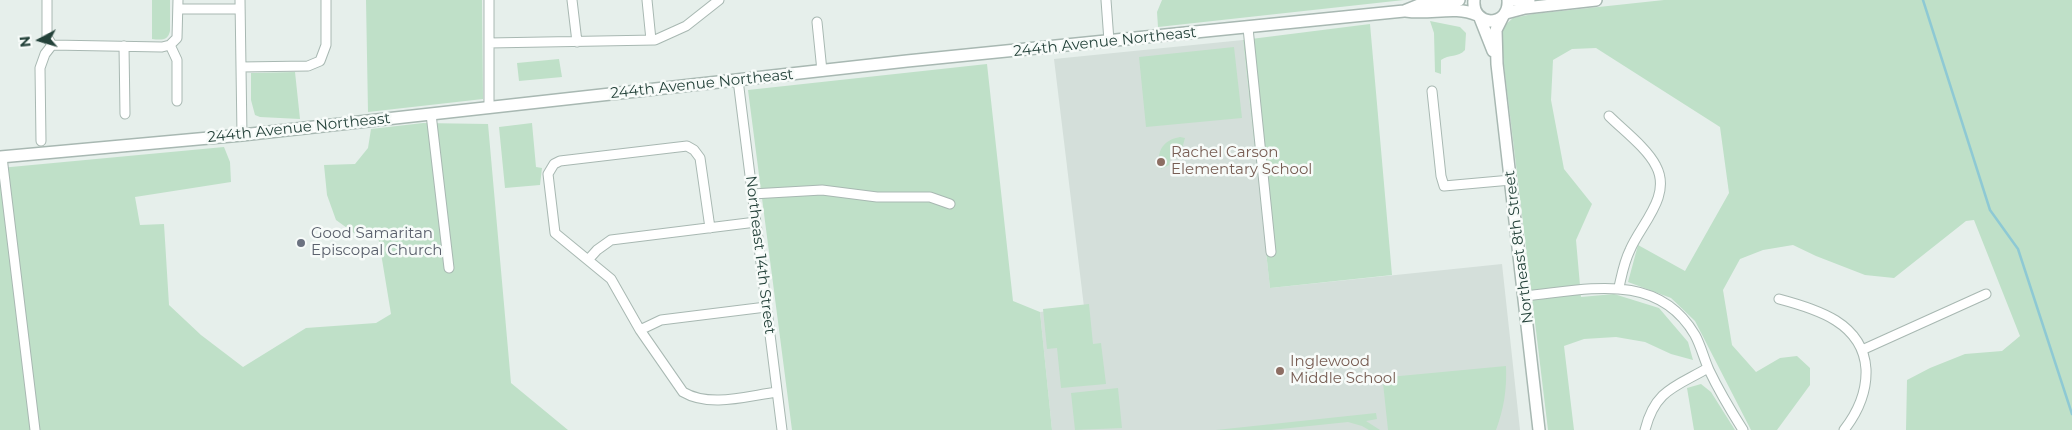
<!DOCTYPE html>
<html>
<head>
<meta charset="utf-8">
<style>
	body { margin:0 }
	#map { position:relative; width:2072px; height:430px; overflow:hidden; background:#e6efeb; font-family:Montserrat,sans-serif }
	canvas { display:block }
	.north { position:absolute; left:15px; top:15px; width:50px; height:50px; -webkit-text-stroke:4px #f7fbf9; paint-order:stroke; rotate:264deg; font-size:14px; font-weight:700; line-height:20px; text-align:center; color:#24423a }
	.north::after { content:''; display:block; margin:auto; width:18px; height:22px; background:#24423a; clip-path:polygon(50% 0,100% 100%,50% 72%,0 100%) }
</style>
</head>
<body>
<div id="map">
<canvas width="2072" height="430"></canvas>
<div class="north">N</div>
</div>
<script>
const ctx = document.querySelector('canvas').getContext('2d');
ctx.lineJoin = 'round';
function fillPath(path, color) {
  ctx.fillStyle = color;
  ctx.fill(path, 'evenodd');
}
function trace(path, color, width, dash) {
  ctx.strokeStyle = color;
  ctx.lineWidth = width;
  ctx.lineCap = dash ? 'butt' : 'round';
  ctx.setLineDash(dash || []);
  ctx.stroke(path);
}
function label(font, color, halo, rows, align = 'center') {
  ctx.font = font + ' Montserrat,sans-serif';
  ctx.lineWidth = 5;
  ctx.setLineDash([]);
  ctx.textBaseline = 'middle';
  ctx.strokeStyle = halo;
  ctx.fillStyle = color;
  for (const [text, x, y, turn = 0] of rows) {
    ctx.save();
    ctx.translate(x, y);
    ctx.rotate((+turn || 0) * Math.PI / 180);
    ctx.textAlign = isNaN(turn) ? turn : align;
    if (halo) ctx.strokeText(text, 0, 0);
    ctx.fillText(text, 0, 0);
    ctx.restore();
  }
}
fillPath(new Path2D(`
	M1243,40L1270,288L1502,264L1520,430H1052L1040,312L1084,307L1054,59Z`), '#d4dfda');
fillPath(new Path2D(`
	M152,0H170V31C168,41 161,40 152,39Z
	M366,0H482L483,99L368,112Z
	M1162,0H1404L1158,27L1157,12Z
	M1664,0H2072V430H1906L1907,380L1930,368L1965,354L2002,351L2020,336L1974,220L1966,221L1894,278L1865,275L1816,256L1793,245L1763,250L1740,259L1723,290L1732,345L1756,372L1780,358L1797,356L1810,368V385L1777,430H1751L1695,321L1671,298L1628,282L1638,245L1685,271L1729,193L1720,127L1596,48L1572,49L1553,60L1551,100L1564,169L1592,204L1576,240L1581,297L1614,294L1659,308L1688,342L1693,360L1671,354L1645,342L1616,337L1584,339L1564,346L1574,430H1548L1502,49L1503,27L1513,18L1533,14Z
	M1430,21L1460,27L1466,33L1465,50C1458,58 1449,54 1441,60V74L1435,72L1434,33Z
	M1370,24L1392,275L1270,288L1243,40Z
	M1234,47L1242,118L1146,127L1139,57Z
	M559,59L562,77L519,81L517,63Z
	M987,64L1013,301L1040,312L1052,430H792L748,90Z
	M295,72L300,119L260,117L255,115L251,100V73Z
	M423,123L488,124L511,383L568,430H0V168L224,147L230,162L231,182L135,197L140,225L164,224L169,305L201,335L243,367L306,328L376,323L391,314L378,235L354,233L336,220L327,195L324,165L355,164L368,148L371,129Z
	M532,123L536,167L542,168L540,185L505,188L499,127Z
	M1180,137L1185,138L1180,156H1171L1169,165L1161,169C1155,152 1163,140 1180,137Z
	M1089,304L1093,344L1101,343L1106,384L1061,388L1057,348L1047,349L1043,309Z
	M1506,366C1507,389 1504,408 1496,430H1388L1383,383L1389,377Z
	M1701,384L1711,392L1735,430H1694L1687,388Z
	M1118,388L1122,428L1075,430L1071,393Z
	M1376,413L1377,419L1366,421L1380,430H1369L1362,426L1348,422L1271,430H1216Z`), '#bfe0c8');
trace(new Path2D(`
	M1923,0L1990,210L2018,249L2072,414`), '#8ec9d4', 2.5);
const minor = new Path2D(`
	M240,0L242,135
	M489,0V108
	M572,0L577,42
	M647,0L651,40
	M1106,0L1109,41
	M178,9H240
	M817,22L822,71
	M1248,28L1271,252
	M489,43L655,40L686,26L719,0
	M52,45L162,47L170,45
	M124,46L125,114
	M241,67L308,66L320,61L326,45V0
	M738,80L782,430
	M1432,91L1441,176L1444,186L1511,180
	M177,101V60L170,45L177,38L178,0
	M431,114L449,268
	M1609,116C1623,130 1647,148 1656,166C1672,196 1641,224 1630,250C1624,262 1622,274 1619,287
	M41,141L40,68L45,54L52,45L47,37V0
	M2,157L35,430
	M752,194L822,190L877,197H930L950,204
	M710,228L700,158L694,150L687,146L560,161L554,164L548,174L555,233L611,279L640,330L683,392C710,408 747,396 777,392
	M588,260L597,250L611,240L756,222
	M1525,296C1586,290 1657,270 1695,335C1701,346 1704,359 1709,370C1719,391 1731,411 1743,430
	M1779,299C1817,309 1863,323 1866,369C1867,393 1858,412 1844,430
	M640,330L661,320L766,307
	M1862,350L1986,294
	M1645,430C1655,390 1675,387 1708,368`);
const tertiary = new Path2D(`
	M1474,0C1473,11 1478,19 1490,21C1502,21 1509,12 1508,0
	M1516,0H1529
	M1406,11C1430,15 1455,5 1477,15
	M1506,13L1525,8L1596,0
	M1503,16L1496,30L1497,64L1539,430
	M1480,18L1493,51
	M0,157L242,135L907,61L1404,11L1419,5L1459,0`);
trace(minor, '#a8b8b2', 11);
trace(tertiary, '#a8b8b2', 14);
trace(minor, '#fff', 9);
trace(tertiary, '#fff', 11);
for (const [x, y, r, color] of [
	[1161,162,5,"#8d6e63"],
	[301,243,5,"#6b7280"],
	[1280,371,5,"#8d6e63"]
]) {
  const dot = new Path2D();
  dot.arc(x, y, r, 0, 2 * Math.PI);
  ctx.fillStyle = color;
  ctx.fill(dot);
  trace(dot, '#f7fbf9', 2);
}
label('15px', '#24423a', '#f7fbf9', [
	["244th Avenue Northeast",1105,42,-6],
	["244th Avenue Northeast",702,84,-6],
	["244th Avenue Northeast",299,128,-6],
	["Northeast 8th Street",1519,247,-97],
	["Northeast 14th Street",760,255,83]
]);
label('15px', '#785e54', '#f7fbf9', [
	["Rachel Carson",1171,153],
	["Elementary School",1171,170],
	["Inglewood",1290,362],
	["Middle School",1290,379]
], 'left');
label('15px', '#5b616d', '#f7fbf9', [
	["Good Samaritan",311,234],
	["Episcopal Church",311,251]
], 'left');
</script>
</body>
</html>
